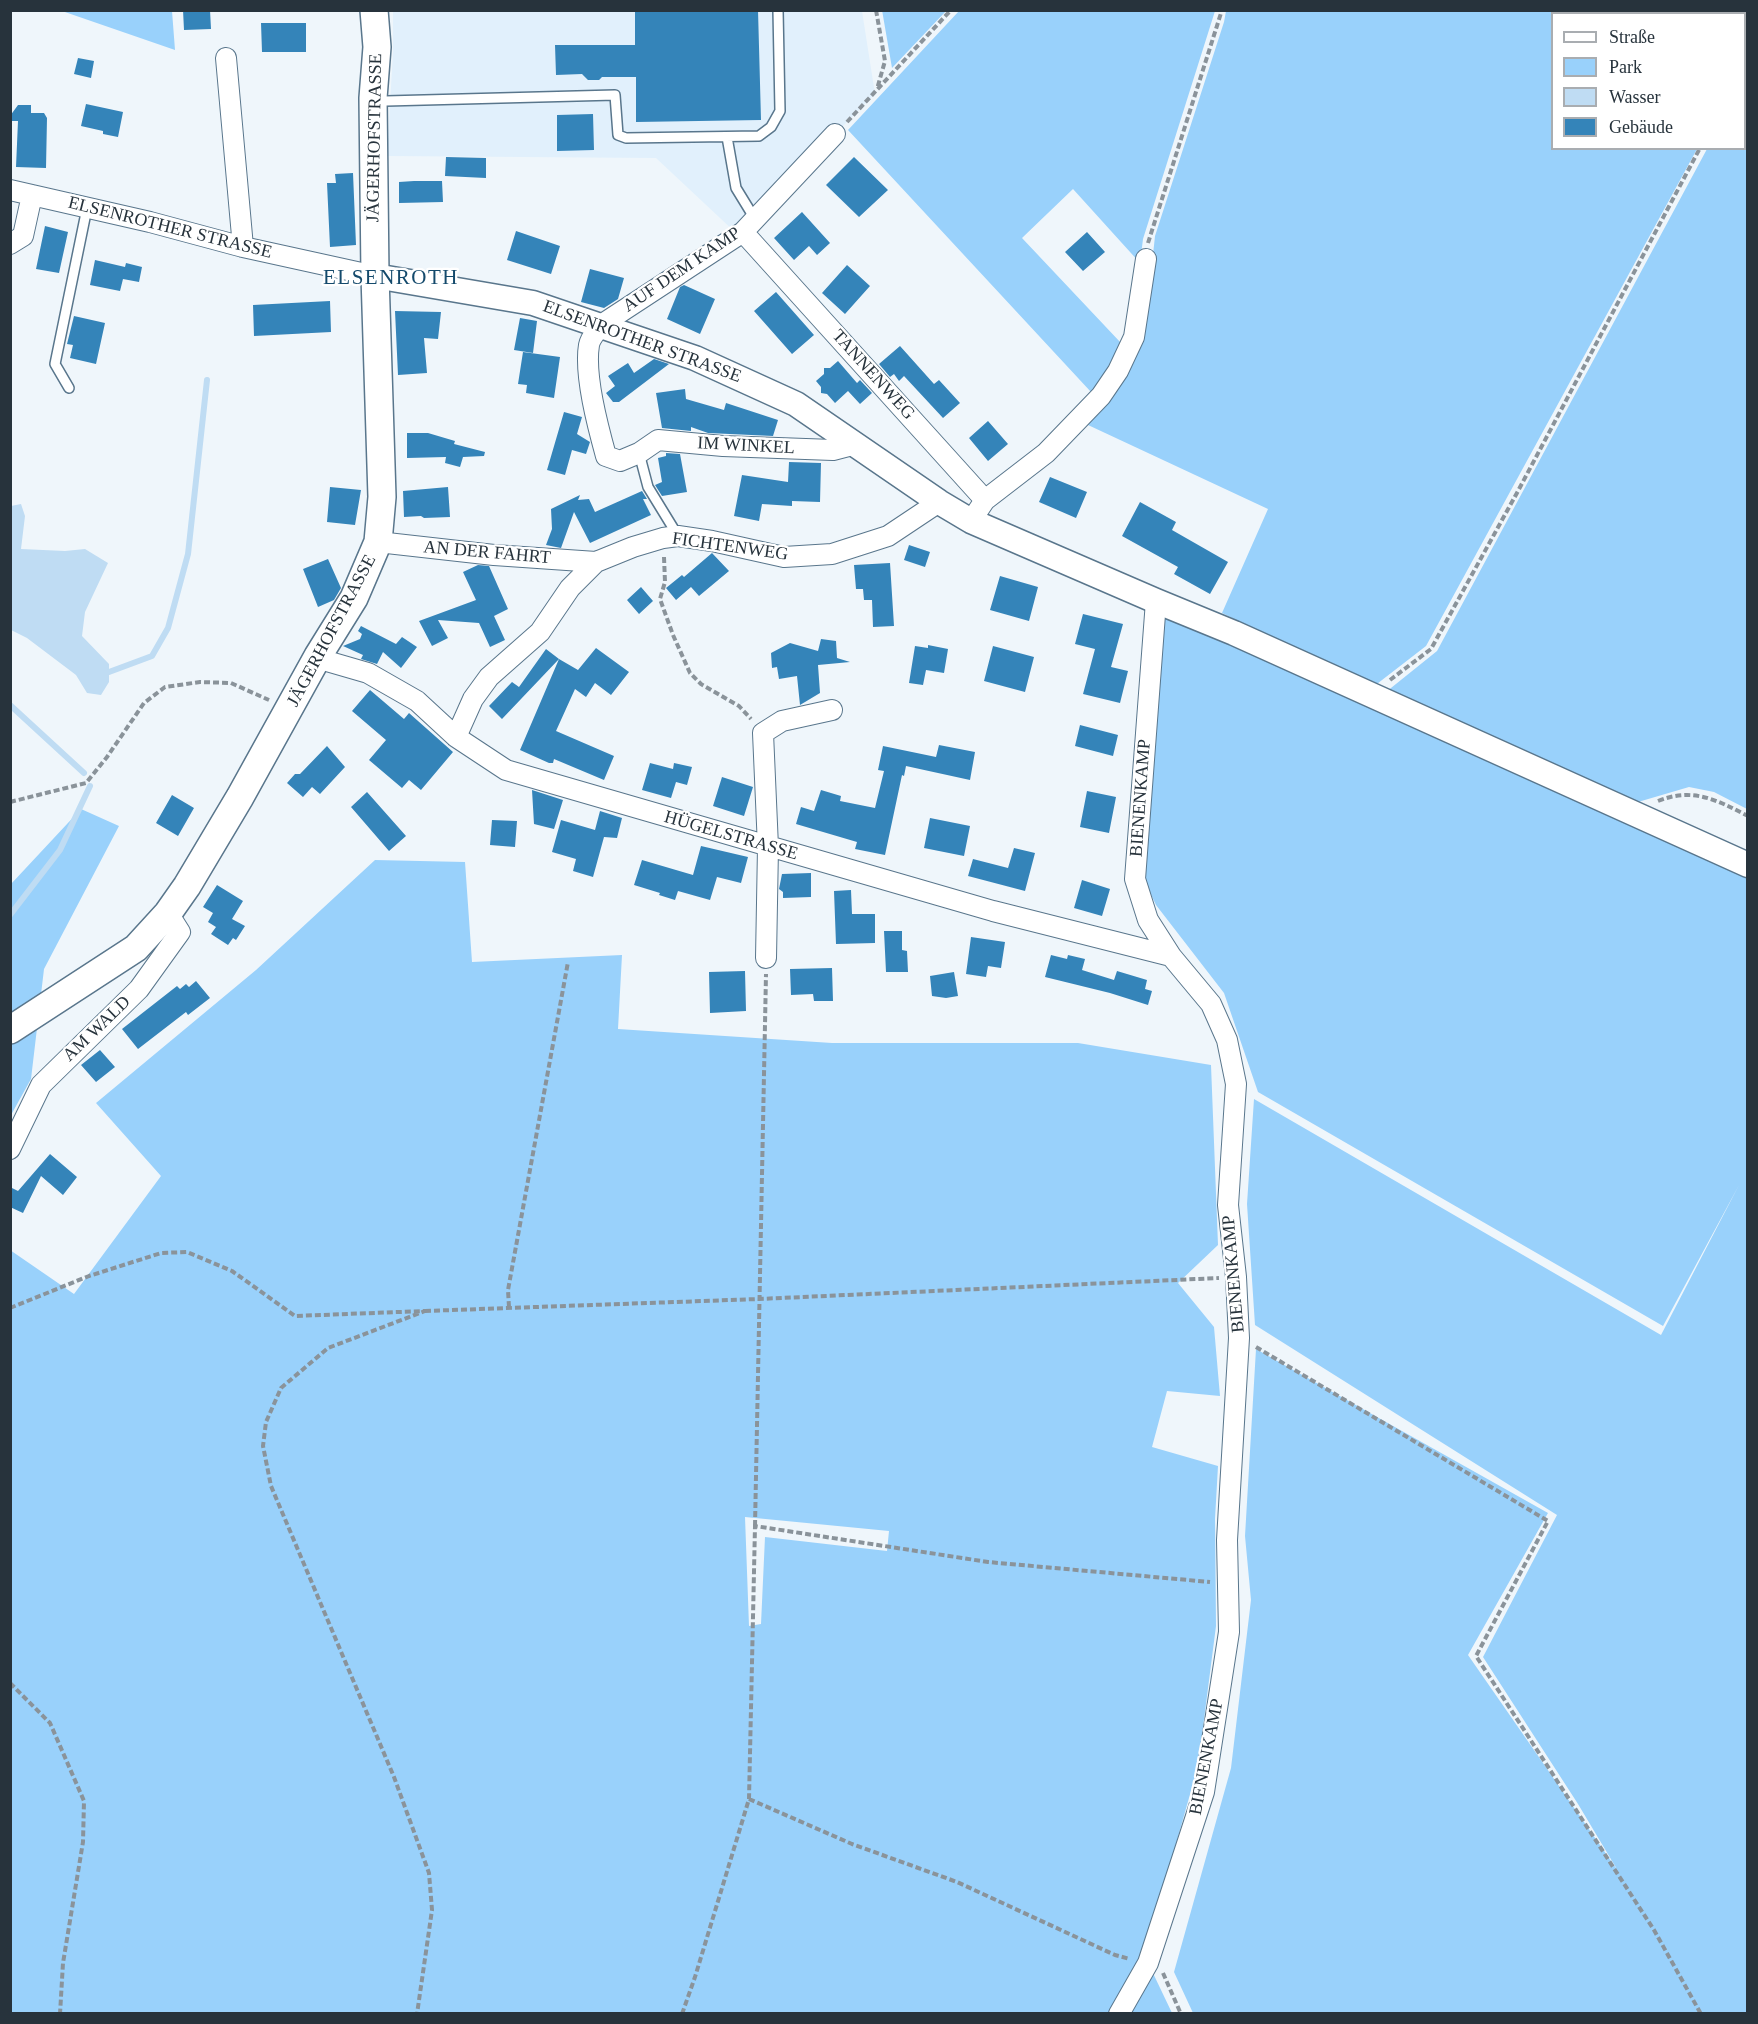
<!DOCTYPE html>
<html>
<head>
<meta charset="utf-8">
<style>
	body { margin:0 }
	#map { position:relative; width:1758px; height:2024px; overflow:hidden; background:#eff6fb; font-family:Georgia,serif }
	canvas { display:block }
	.frame { position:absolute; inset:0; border:12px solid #27333c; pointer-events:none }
	.legend { position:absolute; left:1551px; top:12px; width:195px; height:138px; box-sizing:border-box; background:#fff; border:2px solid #a9adb1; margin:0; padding:8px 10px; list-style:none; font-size:18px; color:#27333c }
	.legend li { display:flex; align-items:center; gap:12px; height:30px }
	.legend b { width:30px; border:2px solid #a9adb1 }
</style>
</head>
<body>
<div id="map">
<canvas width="1758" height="2024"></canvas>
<div class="frame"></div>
<ul class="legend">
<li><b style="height:8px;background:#fff"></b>Straße</li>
<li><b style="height:16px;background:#99d1fb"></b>Park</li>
<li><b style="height:16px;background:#bfdcf3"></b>Wasser</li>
<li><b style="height:16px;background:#3484b9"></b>Gebäude</li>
</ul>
</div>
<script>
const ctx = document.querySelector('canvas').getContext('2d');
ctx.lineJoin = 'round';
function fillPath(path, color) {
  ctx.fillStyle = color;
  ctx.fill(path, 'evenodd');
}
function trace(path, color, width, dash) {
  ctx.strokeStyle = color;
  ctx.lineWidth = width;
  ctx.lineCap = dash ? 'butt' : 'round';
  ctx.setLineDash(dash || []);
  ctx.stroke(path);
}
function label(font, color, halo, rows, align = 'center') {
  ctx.font = font + ' Georgia,serif';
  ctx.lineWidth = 4.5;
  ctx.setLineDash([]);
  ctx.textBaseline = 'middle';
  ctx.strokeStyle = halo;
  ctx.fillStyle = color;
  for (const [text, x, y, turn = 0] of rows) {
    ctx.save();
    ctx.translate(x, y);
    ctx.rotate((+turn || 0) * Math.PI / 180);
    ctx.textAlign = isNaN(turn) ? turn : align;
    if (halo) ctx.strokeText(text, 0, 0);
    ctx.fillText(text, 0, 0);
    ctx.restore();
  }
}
fillPath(new Path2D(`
	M393,11H862L875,94L736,233L656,158L387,156L393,52Z`), '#e1f0fc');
fillPath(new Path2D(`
	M882,10H946V11L892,68Z
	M62,11H172L175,50Z
	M959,11H1215L1143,239L1140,263L1073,189L1022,238L1121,343L1110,366L1091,392L848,130Z
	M1226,11H1747V64L1745,67L1744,14H1552V148L1697,149L1426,646L1373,687L1222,613L1268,509L1088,425L1118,385L1146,320L1155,236L1224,22Z
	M1747,77V809L1714,792L1689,787L1638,802L1386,692L1437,651L1707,149L1744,148V80Z
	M1160,605L1747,878V2013L1702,2014L1701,2011V2013H1193L1174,1972L1231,1768L1251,1600L1245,1536L1256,1349L1548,1513L1468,1655L1618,1871L1578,1804L1483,1657L1557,1515L1255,1325L1247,1204L1254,1099L1661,1335L1739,1185L1663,1326L1258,1092L1224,993L1156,905L1143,878Z
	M81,809L119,826L44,969L31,1079L11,1115V884Z
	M375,860L465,862L472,962L622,955L618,1029L832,1043H1078L1211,1065L1218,1245L1178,1283L1214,1327L1220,1396L1167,1391L1152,1447L1218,1466L1215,1519L1216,1626L1198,1766L1141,1968L1114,2013H11L10,1250L74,1294L161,1176L96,1103L256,970ZM745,1517L889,1531L887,1551L765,1537L761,1624L749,1626Z
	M1151,1969L1172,2013H1126Z`), '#99d1fb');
fillPath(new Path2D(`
	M21,504L25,516L21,549L65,551L85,549L108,563L85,612L82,636L109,664V682L101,695L87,693L76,675L27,638L11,630V506Z`), '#bfdcf3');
trace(new Path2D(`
	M109,672L152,656L168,628L188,554L207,380
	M10,705L84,773
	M10,915L60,850L90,786`), '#bfdcf3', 6);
fillPath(new Path2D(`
	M183,10H210L211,29L184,30Z
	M635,10H758L761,120L636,122V77H602L599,80H588L582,74L556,75L555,45H635Z
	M261,23H306V52H262Z
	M78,58L94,61L91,78L74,74Z
	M86,104L123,112L118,137L103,134V131L81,126Z
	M18,105H31V113H44L47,118L46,168L16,167L18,121H10V116Z
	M593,114L594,150L557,151V115Z
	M446,157L486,158V178L445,176Z
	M854,157L888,190L859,217L826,185Z
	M353,173L356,245L330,247L327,183H336L335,174Z
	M414,181H442L443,202L399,203V182Z
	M802,212L830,243L817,255L809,246L794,260L774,238Z
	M45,226L68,232L59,273L36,269Z
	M516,231L560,246L551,274L507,260Z
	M1087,232L1105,252L1083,271L1065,252Z
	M95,260L125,267L126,263L142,267L139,282L123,279L120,291L90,285Z
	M847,265L870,286L845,314L822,293Z
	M590,269L624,278L618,299L604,308L581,302Z
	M684,285L715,299L700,334L667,319L680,287Z
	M776,292L814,335L792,354L754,311Z
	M330,301L331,332L254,336L253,305Z
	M395,311L441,312L438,339L424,338L427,373L398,375Z
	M74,316L105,323L96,364L70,358L73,345L67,344Z
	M520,318L537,321L533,353L514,350Z
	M900,346L934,384L939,380L960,403L943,418L904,376L899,381L894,374L890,377L879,364Z
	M523,352L560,357L554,398L526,393L527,385L518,384Z
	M654,359L669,364L619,402H613L606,393L615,386L608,376L628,363L634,373Z
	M838,361L857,383L860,380L872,393L860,404L848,391L835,403L827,394L821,393V387L816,381L824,374V368H830Z
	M685,389L686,399L724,410L726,403L778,420L773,436L708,433L691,427V431L662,428L656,393Z
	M564,412L582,417L577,434L590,442L586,454L572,450L565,475L547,470Z
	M988,421L1008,444L988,461L969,438Z
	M407,433H428L455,441L454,444L485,452L484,456L463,457L460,467L445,463L446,457L407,458Z
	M666,453L680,454L687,492L662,496L655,485L662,482L658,458L666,456Z
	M789,462L821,463L820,502L792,501V506L762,504L759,521L734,516L742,475L788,482Z
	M1050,477L1087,492L1076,518L1039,502Z
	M330,487L361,490L355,525L327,522Z
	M448,487L450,517L424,518L421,516L404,517L403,491Z
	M642,491L647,499H643L651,515L590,543L574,512L561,548L546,545L552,529L551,509L580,495L578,500L589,499L595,512Z
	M1140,502L1176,522L1172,530L1228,562L1210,594L1174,574L1178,567L1122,536Z
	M909,545L930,552L925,567L904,560Z
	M712,553L729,571L699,596L691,587L676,600L666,588L682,575L684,577Z
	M328,559L341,588L334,600L318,607L303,569Z
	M890,563L894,626L873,627L872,600H864L863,589H856L854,565Z
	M478,565L489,566L508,609L494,616L505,640L490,647L479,623L438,620L448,638L432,646L419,621L476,600L463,572Z
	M1000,576L1038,587L1029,621L990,610Z
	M641,587L653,601L639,614L627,600Z
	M1083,614L1123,624L1111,667L1128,671L1120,703L1083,694L1095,649L1075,644Z
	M361,626L396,644L402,637L417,647L401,668L383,652L377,664L361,659L363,655L343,646L360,639L362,634L358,631Z
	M821,639L836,641L837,658L850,662L818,665L820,693L800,705L797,676L779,679L777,667L772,668L771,653L790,643L818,651Z
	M928,645L948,649L944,673L926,670L923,685L909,683L915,646L928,648Z
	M993,646L1034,657L1025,692L984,681Z
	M596,648L629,672L611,695L595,683L586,697L575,689L556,731L614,756L604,780L554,759L553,763H549L520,750L559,659L578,670Z
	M546,649L559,659L502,719L489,706L512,682L519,687Z
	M370,690L404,719L409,713L453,752L421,790L409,780L402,788L369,760L386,740L352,711Z
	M1080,725L1118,735L1113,756L1075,746Z
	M939,745L975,752L970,780L906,766L904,776L902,775L885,855L855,849L857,842L796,824L801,807L814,811L821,790L841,796L840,801L875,808L884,771L878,770L883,746L936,757Z
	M327,746L345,767L320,794L312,787L303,797L287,783L295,774H300Z
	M650,763L673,769L674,763L692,767L687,785L676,782L671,798L642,790Z
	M722,777L753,787L744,816L713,806Z
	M532,790L563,800L554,829L534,824Z
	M1087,791L1116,797L1109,833L1080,827Z
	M367,792L406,836L389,851L351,807Z
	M172,795L194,808L178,836L156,823Z
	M600,811L622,818L617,838L604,837L593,877L573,871L576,859L552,852L561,820L595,830Z
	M930,818L970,826L964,856L924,848Z
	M492,820L517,821L515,847L490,845Z
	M701,846L748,857L741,883L717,877L710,900L678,891L675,900L659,895L660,893L634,885L642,860L693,875Z
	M1014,848L1035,853L1025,891L968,876L973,859L1008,868Z
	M811,873V897L783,898V892L779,889L782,874Z
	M1082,880L1110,889L1102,916L1074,908Z
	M217,885L243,901L232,919L245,926L236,940L233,938L228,945L211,934L216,927L208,922L213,913L203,907Z
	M851,890L852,914H875V943L836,944L834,891Z
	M884,931H902V950L907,951L908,972H886Z
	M971,937L1005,942L1001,968L988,966L986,977L966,974Z
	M1051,955L1067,959L1068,955L1085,959L1082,970L1114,980L1117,971L1147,980L1145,989L1152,991L1148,1005L1110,993L1045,977Z
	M832,968L833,1001H814L813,994L791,995L790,969Z
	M745,971L746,1011L710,1013L709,972Z
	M954,972L958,996L946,998L932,996L930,976Z
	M196,981L210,998L188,1015L186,1012L138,1049L122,1029L177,986L180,989L186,984L189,987Z
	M100,1050L115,1067L96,1082L81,1065Z
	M50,1154L77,1177L63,1195L41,1176L23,1213L10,1207V1187L18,1191Z`), '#3484b9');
const service = new Path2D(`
	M375,99L386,101L615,95L618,135L626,138L759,136L771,127L780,111L778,10
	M727,137L736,188L755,219
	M69,388L55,364L87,208
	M639,453L648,487L678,536`);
const minor = new Path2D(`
	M226,58L243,247
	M835,134L743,232L601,325C597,331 590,338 589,345C584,375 598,427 606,456L620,461L639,453L658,440L723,446L833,450L856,444
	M10,190L150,222L243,247L375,276
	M743,232L985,500L971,521
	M10,244L23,236L32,195
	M985,500L1046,453L1101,396L1118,371L1134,337L1146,259
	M378,542L494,555L596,562
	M318,656L330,662L368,673L417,701L456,737L506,770L993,911L1171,956
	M456,737L473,699L489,677L540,632L570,588L596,562L633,547L663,538L678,536L712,541L784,557L832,554L888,536L939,502
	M766,958L768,847L763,733L782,721L832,710
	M10,1149L41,1085L139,989L180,932L168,913
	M1119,2014L1148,1963L1204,1792L1229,1632L1227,1540L1239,1338L1236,1277L1228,1205L1236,1084L1227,1040L1211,1004L1171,956L1148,920L1135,879L1156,601`);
const tertiary = new Path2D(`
	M375,276L533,303L695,358L796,404L939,502L971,521L1156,601L1234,633L1748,865`);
const secondary = new Path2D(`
	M10,1030L136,948L168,913L187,886L240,797L318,656L354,598L378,542L382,497L375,276L373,98L377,47L374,10`);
trace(service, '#59768c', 12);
trace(minor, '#59768c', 22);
trace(tertiary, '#59768c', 27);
trace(secondary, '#59768c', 30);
trace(new Path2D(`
	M876,10L885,61L877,89
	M1744,73L1748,70
	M847,122L951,10
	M1148,243L1222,10
	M664,557L665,582L660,599L673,635L690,673L701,684L739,706L751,719
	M1390,680L1431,649L1518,491L1700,148
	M1658,801C1693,787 1717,800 1748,816
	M10,802L86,783L107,757L144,703L165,687L200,682L231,683L269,700
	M509,1307L508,1290L568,962
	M10,1308L89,1276L161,1253L187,1252L232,1271L295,1316L425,1311L328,1348L281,1388L266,1422L263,1446L271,1486L394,1777L429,1873L432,1910L417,2014
	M425,1311L759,1299L1219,1278
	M1256,1347L1548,1521L1476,1656L1654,1930L1701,2014
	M755,1526L766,974
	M10,1683L50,1723L84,1801L83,1842L63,1963L60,2014
	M749,1799L852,1844L957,1882L1115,1955L1130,1959
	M1163,1973L1181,2014
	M682,2014L695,1977L749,1799L755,1526L988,1562L1210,1582`), '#8a939a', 4, [6, 3]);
trace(service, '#fff', 9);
trace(minor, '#fff', 20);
trace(tertiary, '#fff', 24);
trace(secondary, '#fff', 27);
label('18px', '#27333c', '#fff', [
	["JÄGERHOFSTRASSE",375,138,-89],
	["ELSENROTHER STRASSE",170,228,14],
	["AUF DEM KAMP",682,270,-34],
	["ELSENROTHER STRASSE",642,342,20],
	["TANNENWEG",873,375,48],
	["IM WINKEL",746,446,3],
	["FICHTENWEG",730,547,8],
	["AN DER FAHRT",487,553,5],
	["JÄGERHOFSTRASSE",332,631,-62],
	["BIENENKAMP",1141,798,-86],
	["HÜGELSTRASSE",731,836,16],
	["AM WALD",97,1029,-44],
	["BIENENKAMP",1234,1274,-95],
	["BIENENKAMP",1207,1757,-79]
]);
ctx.letterSpacing = '1.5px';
label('21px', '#144a6c', '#fff', [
	["ELSENROTH",391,278]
]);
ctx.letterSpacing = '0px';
</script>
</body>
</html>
